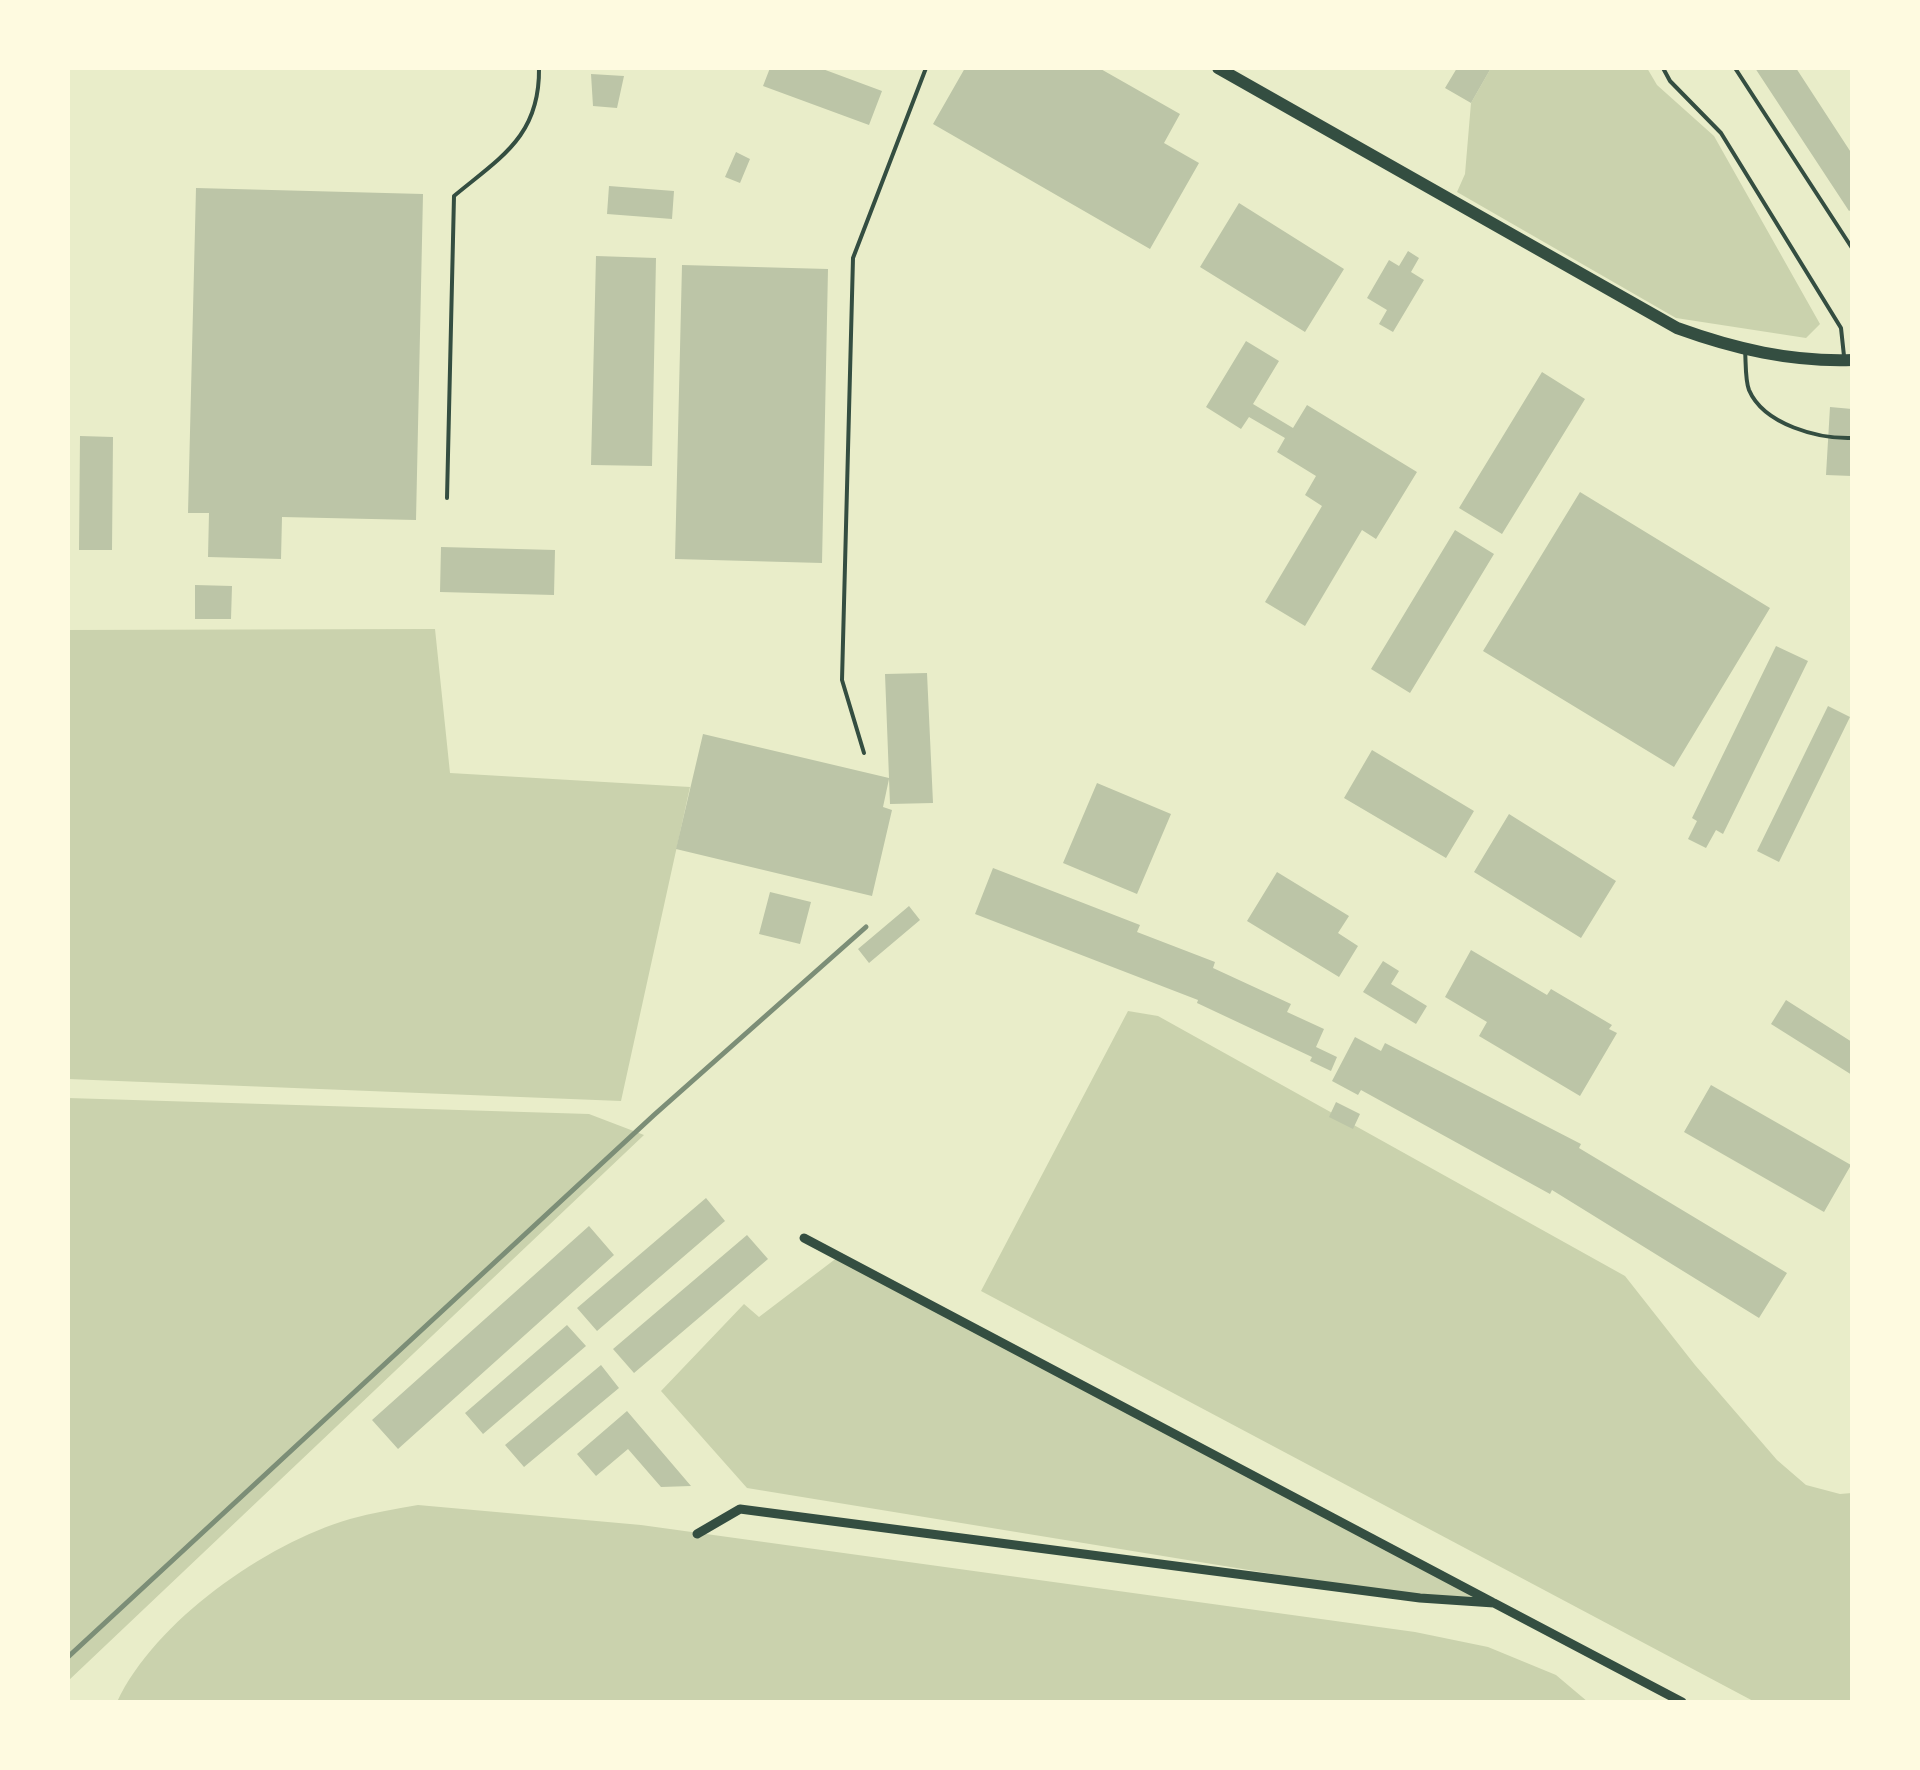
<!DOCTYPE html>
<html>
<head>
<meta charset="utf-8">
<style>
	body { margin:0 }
	#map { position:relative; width:1920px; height:1770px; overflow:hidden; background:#e9edc9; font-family:Ubuntu,sans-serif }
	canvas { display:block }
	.frame { position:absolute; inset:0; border:70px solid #fefae0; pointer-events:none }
</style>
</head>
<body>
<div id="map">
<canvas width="1920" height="1770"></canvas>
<div class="frame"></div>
</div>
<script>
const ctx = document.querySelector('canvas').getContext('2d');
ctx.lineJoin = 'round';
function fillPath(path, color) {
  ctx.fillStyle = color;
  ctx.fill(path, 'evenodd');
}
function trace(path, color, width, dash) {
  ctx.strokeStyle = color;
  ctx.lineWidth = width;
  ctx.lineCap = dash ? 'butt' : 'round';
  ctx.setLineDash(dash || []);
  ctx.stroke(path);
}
fillPath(new Path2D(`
	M1491,68H1647L1657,85L1714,136L1820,324L1806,338L1676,318L1457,192L1465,174L1471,103Z
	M435,629L450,773L690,787L621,1101L68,1079V630Z
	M1128,1011L1158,1016L1625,1276L1695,1365L1777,1460L1806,1485L1840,1494L1852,1493V1702H1755L981,1291Z
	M68,1098L589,1114L644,1135L68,1681Z
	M838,1257L1494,1603L1420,1598L747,1488L661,1391L744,1304L759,1317Z
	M418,1505L641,1525L1415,1632L1488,1647L1556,1675L1588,1702H117C155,1621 265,1544 350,1519C372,1513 395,1509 418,1505Z`), '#cad2ad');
fillPath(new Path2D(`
	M770,68H820L882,91L869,125L763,86Z
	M965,68H1099L1180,114L1164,143L1199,163L1150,249L933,124Z
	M1457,68H1491L1471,103L1445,88Z
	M1755,68H1796L1852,154V209L1849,211Z
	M591,74L624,76L617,108L593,106Z
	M736,152L750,159L740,183L725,177Z
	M609,186L674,191L672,219L607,214Z
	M196,188L423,194L416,520L282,517L281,559L208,557L209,513H188Z
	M1239,203L1344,269L1305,332L1200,267Z
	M1408,251L1419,258L1411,272L1424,280L1393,332L1379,324L1387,310L1367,298L1389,260L1399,266Z
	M596,256L656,258L652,466L591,465Z
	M682,265L828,269L822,563L675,559Z
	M1246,341L1279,361L1253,404L1293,428L1307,405L1417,472L1376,539L1362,530L1305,626L1265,602L1322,506L1305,495L1316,476L1277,452L1285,438L1249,417L1241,429L1206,407Z
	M1542,372L1585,399L1502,534L1459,508Z
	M1830,407L1852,409V476L1826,475Z
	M80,436L113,437L112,550H79Z
	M1580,492L1770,608L1674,767L1483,651Z
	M1455,530L1494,554L1410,693L1371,669Z
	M441,547L555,550L554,595L440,592Z
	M195,585L232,586L231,619H195Z
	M1776,646L1808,661L1723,834L1716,830L1706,848L1688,839L1697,821L1692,818Z
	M927,673L933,803L890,804L889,779L883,807L892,810L872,896L676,849L703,734L889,778L885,674Z
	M1828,706L1850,717L1779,862L1757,851Z
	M1372,750L1474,811L1446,858L1344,798Z
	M1097,783L1171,814L1137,894L1063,863Z
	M1509,814L1616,881L1581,938L1474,872Z
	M993,868L1140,925L1137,932L1215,962L1213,968L1291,1004L1287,1012L1324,1029L1316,1047L1337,1057L1331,1071L1310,1061L1312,1057L1197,1003L1198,1000L975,914Z
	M1277,872L1349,916L1338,933L1358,946L1339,977L1247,921Z
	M770,892L811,902L800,944L759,934Z
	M909,906L920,920L869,963L858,949Z
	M1471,950L1547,995L1551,989L1612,1025L1609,1029L1617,1033L1580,1096L1479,1036L1487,1022L1445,997Z
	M1383,961L1399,971L1391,984L1427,1006L1416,1024L1363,992Z
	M1786,1000L1852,1042V1075L1771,1024Z
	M1355,1037L1381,1051L1385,1043L1581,1144L1579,1148L1787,1273L1759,1318L1552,1190L1550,1194L1361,1090L1358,1095L1332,1081Z
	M1711,1085L1851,1165L1824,1212L1684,1132Z
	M1336,1102L1360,1114L1353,1129L1329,1117Z
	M706,1198L725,1221L597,1331L577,1308Z
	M589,1226L614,1255L398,1449L372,1420Z
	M747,1235L768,1259L634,1373L613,1349Z
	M567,1325L586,1346L483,1434L465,1413Z
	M601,1365L619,1388L524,1467L505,1445Z
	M627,1411L691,1486L661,1487L628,1449L596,1476L577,1454Z`), '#bcc5a7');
trace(new Path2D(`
	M1663,68L1670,81L1721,133L1841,328L1844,356
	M1735,68L1852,248
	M1745,350C1746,362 1745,380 1749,390C1764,425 1819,439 1852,438
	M447,498L454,196C501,157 540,136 539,68
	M864,753L842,680L853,258L926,68`), '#344e41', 4);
trace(new Path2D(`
	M804,1238L1492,1602
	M697,1534L740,1509L1420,1598L1494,1603L1682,1702`), '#344e41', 9);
trace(new Path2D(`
	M1218,68L1677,328C1735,349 1791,362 1852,360`), '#344e41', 12);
trace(new Path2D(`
	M68,1657L654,1115L866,927`), '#7c8e77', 5);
</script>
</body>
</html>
